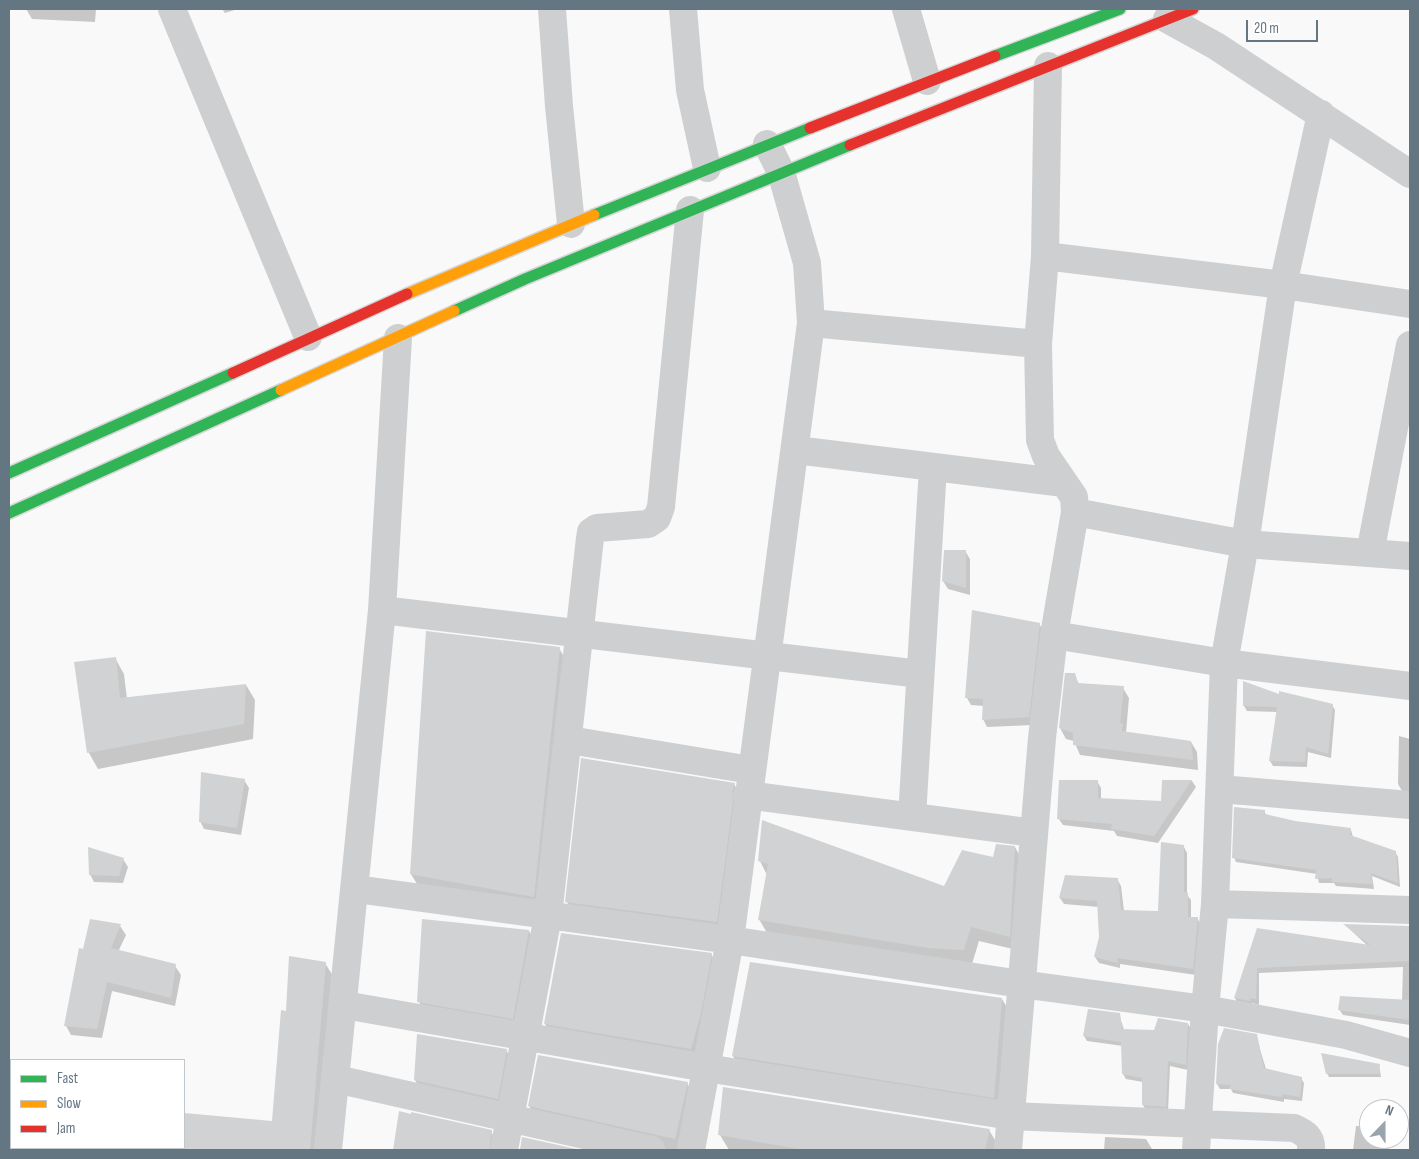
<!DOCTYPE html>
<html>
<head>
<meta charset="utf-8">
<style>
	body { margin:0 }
	#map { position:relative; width:1419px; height:1159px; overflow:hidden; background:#f9f9f9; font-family:"Sofia Sans Condensed",sans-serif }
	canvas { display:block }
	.frame { position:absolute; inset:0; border:10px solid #657683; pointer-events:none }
	.legend { position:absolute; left:10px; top:1059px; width:175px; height:90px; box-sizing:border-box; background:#fff; border:1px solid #c1c8cd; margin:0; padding:6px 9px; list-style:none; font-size:15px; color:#657683 }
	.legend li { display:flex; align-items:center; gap:10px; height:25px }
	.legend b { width:25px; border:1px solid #c1c8cd }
	.north { position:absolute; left:1359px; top:1099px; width:50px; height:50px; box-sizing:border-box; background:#fff; border:1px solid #c1c8cd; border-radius:50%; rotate:22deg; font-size:14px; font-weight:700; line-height:20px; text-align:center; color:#657683 }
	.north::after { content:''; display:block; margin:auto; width:18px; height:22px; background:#99a4ac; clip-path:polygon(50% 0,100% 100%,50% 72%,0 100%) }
	.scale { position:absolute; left:1246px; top:20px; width:72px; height:22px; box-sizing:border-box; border:2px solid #657683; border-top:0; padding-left:6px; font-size:15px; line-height:18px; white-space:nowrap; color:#657683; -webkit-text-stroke:4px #fff; paint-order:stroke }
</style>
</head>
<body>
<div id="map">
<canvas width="1419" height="1159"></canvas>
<div class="frame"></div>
<ul class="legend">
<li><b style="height:6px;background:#30b455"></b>Fast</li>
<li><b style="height:6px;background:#ff9f0a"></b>Slow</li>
<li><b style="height:6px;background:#e5322d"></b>Jam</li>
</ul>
<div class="north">N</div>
<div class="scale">20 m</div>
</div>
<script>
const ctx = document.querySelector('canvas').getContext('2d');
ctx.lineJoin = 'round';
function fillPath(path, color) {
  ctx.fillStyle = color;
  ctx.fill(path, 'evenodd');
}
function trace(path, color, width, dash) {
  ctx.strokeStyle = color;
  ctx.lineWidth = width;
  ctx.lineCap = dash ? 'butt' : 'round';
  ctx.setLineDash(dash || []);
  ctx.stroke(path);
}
fillPath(new Path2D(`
	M26,9H96L95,22L32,19Z
	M222,9H238L225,13Z
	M965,551L970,559V595L948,589L943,581Z
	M1039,624L1044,631L1033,725L987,727L983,719L984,706L971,705L967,698Z
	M559,648L568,664L543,912L420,889L411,874Z
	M115,658L124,674L127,699L246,685L255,700L253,739L98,769L89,753L75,664Z
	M1074,675L1079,684L1123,688L1129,698L1126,733L1191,742L1197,752L1198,770L1080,755L1074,741L1066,739L1060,728Z
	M1280,695L1332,705L1335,710L1331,758L1308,752L1307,767L1273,766L1270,761L1277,712L1247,711L1244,706Z
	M1399,736L1410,739V792L1402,791L1398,784Z
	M244,780L249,788L241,835L204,829L200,821Z
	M1097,781L1101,788V799L1163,802V781H1192L1196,787L1158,843L1117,836L1114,831L1063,825L1058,818Z
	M734,784L743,800L725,938L576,917L567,902Z
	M1264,811L1267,816L1295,822L1351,830L1353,837L1395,852L1398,857L1400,887L1372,876L1374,889L1336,886L1334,883H1319L1317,874L1236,862L1234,857Z
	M1015,847L1023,862L1017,950L979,941L972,964L767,933L759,919L767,875L760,861L945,888Z
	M1184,847L1187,853V895L1191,900V918H1197L1201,925L1196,975L1120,964V968L1099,963L1095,957L1100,937L1099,907L1064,904L1060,898L1117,879L1121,886L1124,911L1159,912Z
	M123,859L128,867L123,883L94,882L90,874Z
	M1345,925L1408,927L1410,931V1025L1343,1015L1339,1009L1402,1001L1403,967L1259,973V1005L1252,1003V1007L1238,1004L1235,998L1258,929L1368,946Z
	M120,926L126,935L118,952L175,966L181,975L175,1006L112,991L102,1038L71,1035L66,1026L84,950Z
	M529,931L538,947L521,1034L428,1017L419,1002Z
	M711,954L720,970L699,1065L554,1039L545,1024Z
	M325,963L333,976L318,1150H62L44,1148H184V1115L273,1122Z
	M1002,999L1011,1014L1002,1113L742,1072L733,1056Z
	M1119,1014L1124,1030L1155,1031L1188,1024L1191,1029L1188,1070L1170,1066L1168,1112L1146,1110L1143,1105V1082L1126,1079L1123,1074V1046L1087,1041L1084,1036Z
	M1256,1036L1266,1069L1301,1078L1304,1083L1302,1101L1284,1099V1102L1233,1093L1231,1089H1220L1217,1084Z
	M506,1050L513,1062L504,1111L422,1092L415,1080Z
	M1379,1066L1381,1077H1329L1327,1073Z
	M687,1083L696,1099L684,1150H665L538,1122L529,1106Z
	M9,1105L11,1106V1147L9,1146Z
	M400,1113L491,1131L500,1150H394Z
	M1356,1126H1369V1139H1388L1389,1150H1353Z
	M989,1130L998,1145L997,1150H729L720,1135Z
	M1105,1137L1146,1139L1152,1149L1170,1150H1104Z
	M523,1138L575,1150H520Z`), '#0003');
fillPath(new Path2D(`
	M944,550H966V588L942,581Z
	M972,610L1040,623L1029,717L982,720L983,699L965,698Z
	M426,631L560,647L534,897L410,874Z
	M116,657L120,698L246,684L244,724L87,753L74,662Z
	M1065,673H1075L1078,683L1124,686L1120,723L1123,724L1122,731L1191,741L1193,760L1073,745V733L1059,728Z
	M1243,681L1279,694V691L1333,704L1328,754L1306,747L1305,762L1269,761L1277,707L1243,706Z
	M581,758L735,783L732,792L733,801L717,922L565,902Z
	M201,772L245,779L237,828L199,822Z
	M1059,780H1098V798L1161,801L1162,780H1192L1154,836L1111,829L1112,824L1057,819Z
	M1234,807L1265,810V814L1295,821L1351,828L1350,835L1396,851L1398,883L1371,873L1372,884L1332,882V878L1315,879L1316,870L1232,858Z
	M762,820L944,886L962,850L993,857L996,844L1015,846L1010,937L971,927L964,950L928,948L758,920L768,864L758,861Z
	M1161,842L1184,845V892L1188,893V917H1198L1193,969L1117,958L1118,963L1094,957L1099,937L1097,901L1059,898L1065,875L1118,878L1121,910L1158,911Z
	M88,847L124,858L119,876L89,875Z
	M90,919L121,924L111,948L176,964L171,998L107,982L97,1029L64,1026L79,948L83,949Z
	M422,919L529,930L513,1019L417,1002Z
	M1343,924L1409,926L1410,961L1257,968L1256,999L1249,998L1250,1001L1234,998L1257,928L1370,945Z
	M561,933L712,953L701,1013L691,1049L544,1024Z
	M289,956L326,962L310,1150H184V1113L272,1121L281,1010L286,1011Z
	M750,962L1002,998L994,1098L732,1056Z
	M1340,996L1410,1000V1020L1338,1010Z
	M1088,1009L1120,1013L1122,1029L1154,1030L1158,1018L1188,1023L1186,1065L1168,1061L1166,1107L1142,1105V1078L1122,1074L1121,1042L1083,1036Z
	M1224,1028L1257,1034L1264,1068L1302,1077L1300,1097L1282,1094V1097L1229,1089L1231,1085L1216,1084L1218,1044Z
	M417,1034L507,1049L498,1099L414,1080Z
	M1321,1053L1380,1064L1379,1074H1326Z
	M538,1055L688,1082L675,1139L528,1106Z
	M723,1087L990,1129L985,1150H805L718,1135Z
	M399,1111L411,1114V1112L492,1130L489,1150H393Z
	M522,1137L581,1150H520Z`), '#d0d2d3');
const fast = new Path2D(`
	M995,56L1120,9
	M594,215L810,128
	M454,311L525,279L850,145
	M9,473L233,373
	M9,513L281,390`);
const slow = new Path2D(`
	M407,294L594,215
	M281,390L454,311`);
const jam = new Path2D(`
	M810,128L995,56
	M850,145L1193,9
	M233,373L407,294`);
trace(fast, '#d5d6d7', 14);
trace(slow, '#d5d6d7', 14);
trace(jam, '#d5d6d7', 14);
trace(new Path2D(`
	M172,9L308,337
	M552,9L559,106L571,224
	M683,9L690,90L707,168
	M906,9L927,81
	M1167,19L1216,46L1410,174
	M1045,256L1283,285L1410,304
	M811,323L1038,344
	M796,450L1064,483
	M1075,512L1245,544L1410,556
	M1370,553L1410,345
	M382,610L920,674
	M1054,635L1224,663L1410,686
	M569,740L751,770
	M1220,789L1410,805
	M747,795L1034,833
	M912,817L933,467
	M356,889L730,940L1021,984L1205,1009L1346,1035L1410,1053
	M1215,904L1410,910
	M344,1005L706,1068L1011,1116L1294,1128C1305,1133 1312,1137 1311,1150
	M336,1079L651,1150
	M328,1150L382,610L398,338
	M504,1150L548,916L590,538L591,532L597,528L648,524L657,518L661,507L690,210
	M691,1150L730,940L811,323L807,263L781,172L767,144
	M1008,1150L1042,738L1054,635L1075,512L1074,497L1046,456L1040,440L1038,344L1045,256L1048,66
	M1196,1150L1205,1009L1215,904L1224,663L1245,544L1283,285L1321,114`), '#cecfd0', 28);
trace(fast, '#30b455', 11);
trace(slow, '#ff9f0a', 11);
trace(jam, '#e5322d', 11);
</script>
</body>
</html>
